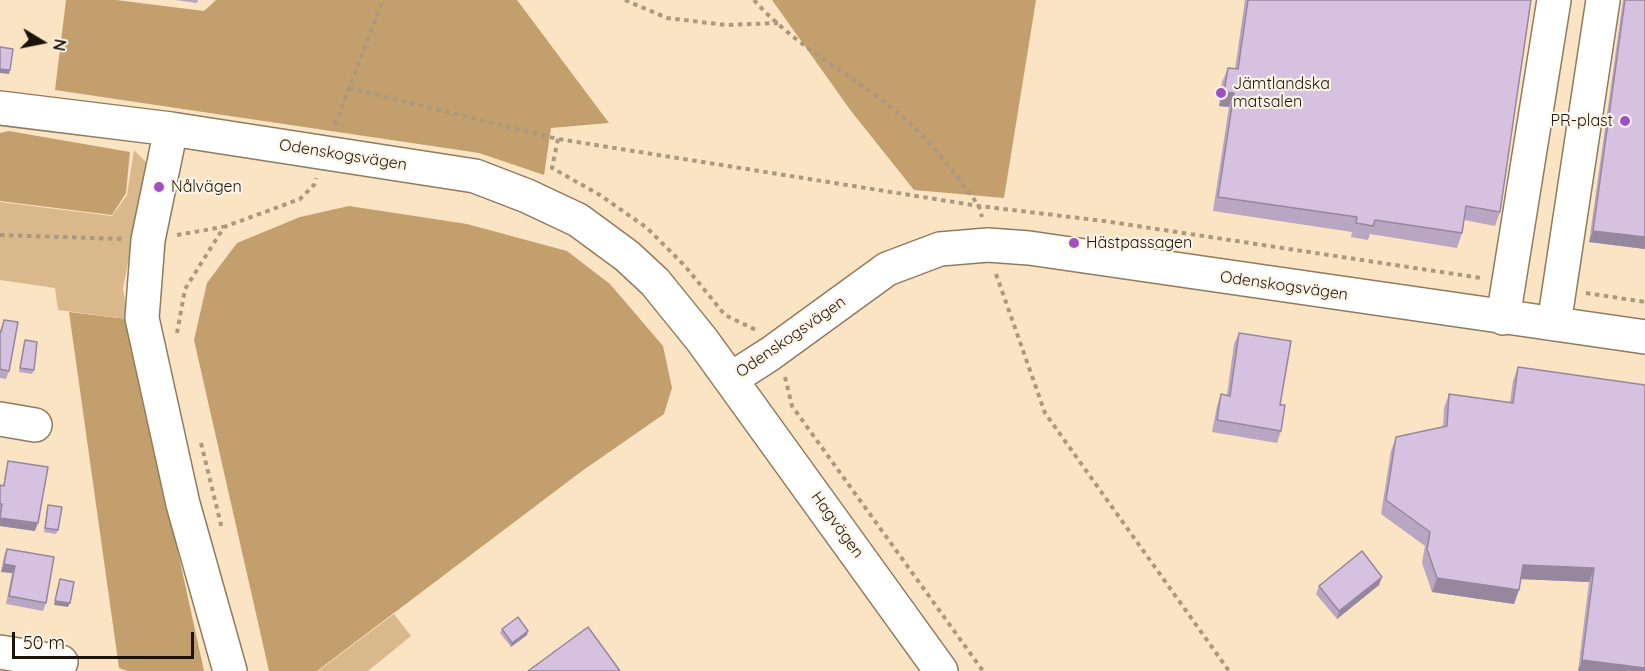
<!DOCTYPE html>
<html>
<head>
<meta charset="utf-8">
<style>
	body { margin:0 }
	#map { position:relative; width:1645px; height:671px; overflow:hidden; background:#fbe4c3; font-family:Quicksand,sans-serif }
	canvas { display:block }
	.north { position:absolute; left:12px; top:12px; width:60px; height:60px; -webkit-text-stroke:4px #fdf3e6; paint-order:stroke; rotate:100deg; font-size:16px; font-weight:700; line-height:24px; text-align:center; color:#1c1408 }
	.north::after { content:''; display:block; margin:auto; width:21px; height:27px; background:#1c1408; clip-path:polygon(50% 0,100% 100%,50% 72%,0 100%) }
	.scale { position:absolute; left:12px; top:632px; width:182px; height:27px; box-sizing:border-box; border:3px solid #1c1408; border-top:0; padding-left:8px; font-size:18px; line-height:21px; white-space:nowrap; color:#1c1408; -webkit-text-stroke:4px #fdf3e6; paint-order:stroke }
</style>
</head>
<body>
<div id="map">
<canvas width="1645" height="671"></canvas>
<div class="north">N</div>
<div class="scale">50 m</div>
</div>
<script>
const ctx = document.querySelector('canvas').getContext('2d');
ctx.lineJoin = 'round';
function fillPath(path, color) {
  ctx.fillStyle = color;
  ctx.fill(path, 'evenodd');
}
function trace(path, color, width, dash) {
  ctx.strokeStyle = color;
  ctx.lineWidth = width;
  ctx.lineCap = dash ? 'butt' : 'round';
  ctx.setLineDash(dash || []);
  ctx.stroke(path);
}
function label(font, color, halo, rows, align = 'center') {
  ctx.font = font + ' Quicksand,sans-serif';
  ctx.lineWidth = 4.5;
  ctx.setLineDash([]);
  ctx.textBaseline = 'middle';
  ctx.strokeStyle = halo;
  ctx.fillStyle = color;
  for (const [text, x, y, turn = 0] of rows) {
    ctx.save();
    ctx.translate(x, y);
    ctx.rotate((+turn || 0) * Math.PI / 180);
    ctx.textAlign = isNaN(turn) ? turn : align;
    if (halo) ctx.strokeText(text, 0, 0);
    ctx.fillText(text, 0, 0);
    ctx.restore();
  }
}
fillPath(new Path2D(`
	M134,150L148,164L123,288L128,319L58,310L55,288L0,280V202L112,216L127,195Z
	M394,614L411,636L368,671H318Z`), '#d9b98c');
fillPath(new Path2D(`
	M66,0H116L204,11L216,0H517L609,123L551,128L544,175L479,153L55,90Z
	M772,0H1036L1004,198L914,190L851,111Z
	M9,131L130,152L126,193L112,215L0,201V133Z
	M349,206L467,224L567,251L610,284L663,346L672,388L664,414L582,471L317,671H269L194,340L207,283L237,243L300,217Z
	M69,312L127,319L204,671H127L119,668Z`), '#c39f6d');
const minor = new Path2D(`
	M0,108L171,129L475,176L527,196L578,220L627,256L655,282L702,340L941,671
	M171,129L148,240L142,318L183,504L230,671
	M1503,318L1554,0
	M1554,324L1603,0
	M731,379L770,354L887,269L940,249L988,245L1029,248L1645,337
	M0,419L35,425
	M0,652L61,662`);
trace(minor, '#907b5e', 36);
trace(new Path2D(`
	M625,0L667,18L726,25L778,23
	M754,0C795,47 855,76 901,116C932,142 955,174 979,206L982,217
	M349,88L558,139L979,206L1104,221L1481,278
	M335,125L383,0
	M558,139L552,168L600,195L647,228L685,266L725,315L756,330
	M0,235L122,239
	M177,235L223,227
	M996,274L1045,413L1229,671
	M1586,293L1645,302
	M177,333L185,289L224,227L300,199L314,185L316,178
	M785,377L792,406L983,671
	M201,443L222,529`), '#ab997f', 4, [4.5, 4.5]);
trace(minor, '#fff', 33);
fillPath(new Path2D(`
	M175,0H198L197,3Z
	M1245,0H1531L1500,212L1495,226L1464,220L1462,233L1457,248L1370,234L1368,240L1351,237L1352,232L1213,211L1229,107L1219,106L1222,82L1228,68L1235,69Z
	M1623,0H1645V249L1589,242Z
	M4,320L9,371L6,379L0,378V331Z
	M1239,333L1280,405L1281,431L1277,443L1212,432L1217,406L1221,394L1227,395L1234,344Z
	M25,340L34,370L32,374L19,372Z
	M1518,367L1645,671H1578L1589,582L1521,579L1514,604L1432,592L1422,563L1425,546L1381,514L1391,451L1396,437L1443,427L1444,408L1449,394L1510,402L1513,381Z
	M8,461L35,531L0,526V486H3L6,469Z
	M48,505L58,530L56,534L44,532L47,509Z
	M7,549L46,603L43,611L6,604L12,573L1,572L4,556Z
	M1379,585L1337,619L1316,594L1319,586Z
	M502,629L527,635L511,647L500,633Z`), '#b8a6c2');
fillPath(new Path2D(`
	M0,69L10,70L9,74L0,73Z
	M1224,92L1234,93L1229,107L1219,106Z
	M1593,231L1645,237V249L1589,242Z
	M0,518L38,523L35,531L0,526Z
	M4,564L15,566L12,573L1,572Z
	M1523,565L1594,568L1589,582L1518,579Z
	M1382,577L1379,585L1337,619L1339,611Z
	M1437,578L1519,590L1514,604L1432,592Z
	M55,601L70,603L68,607L54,605Z
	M528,631L527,635L511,647L512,643Z
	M1582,660L1645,668V671H1578Z`), '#96879e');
const building = new Path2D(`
	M1248,0H1531L1500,212L1466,206L1462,233L1375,220L1373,226L1356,223L1357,217L1218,197L1234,93L1224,92L1228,68L1238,69Z
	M1625,0H1645V237L1593,231Z
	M0,47L13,49L10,70L0,69Z
	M4,320L18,322L9,371L0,369V331L1,332Z
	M1239,333L1291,341L1280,405H1285L1281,431L1217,420L1221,394L1230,396Z
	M25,340L37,342L34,370L20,368Z
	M1518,367L1645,385V668L1582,660L1594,568L1523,565L1519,590L1437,578L1427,549L1430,532L1386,500L1396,437L1447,426L1449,394L1513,403Z
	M8,461L48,467L38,523L0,518L2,504H0V485L4,486Z
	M48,505L62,507L58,530L45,528Z
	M7,549L54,557L46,603L9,596L15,566L4,564Z
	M1362,551L1382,577L1339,611L1319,586Z
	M60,579L74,582L70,603L55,601Z
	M518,617L528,631L512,643L502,629Z
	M588,627L620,671H528Z`);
fillPath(building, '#d6c1e1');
trace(building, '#96879e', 1.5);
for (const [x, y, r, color] of [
	[1221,93,6,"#9f50c1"],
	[1625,121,6,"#9f50c1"],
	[159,187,6,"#9f50c1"],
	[1074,243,6,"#9f50c1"]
]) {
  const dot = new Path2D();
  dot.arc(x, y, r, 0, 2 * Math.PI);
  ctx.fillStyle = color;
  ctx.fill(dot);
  trace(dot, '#fdf3e6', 2);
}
label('16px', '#1c1408', '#fdf3e6', [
	["Jämtlandska",1233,84],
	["matsalen",1233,102],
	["PR-plast",1613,121,"right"],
	["Nålvägen",171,187],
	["Hästpassagen",1086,243]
], 'left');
label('16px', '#1c1408', '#fdf3e6', [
	["Odenskogsvägen",343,155,9],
	["Odenskogsvägen",1284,286,8],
	["Odenskogsvägen",791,337,-35],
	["Hagvägen",837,525,54]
]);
</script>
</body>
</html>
